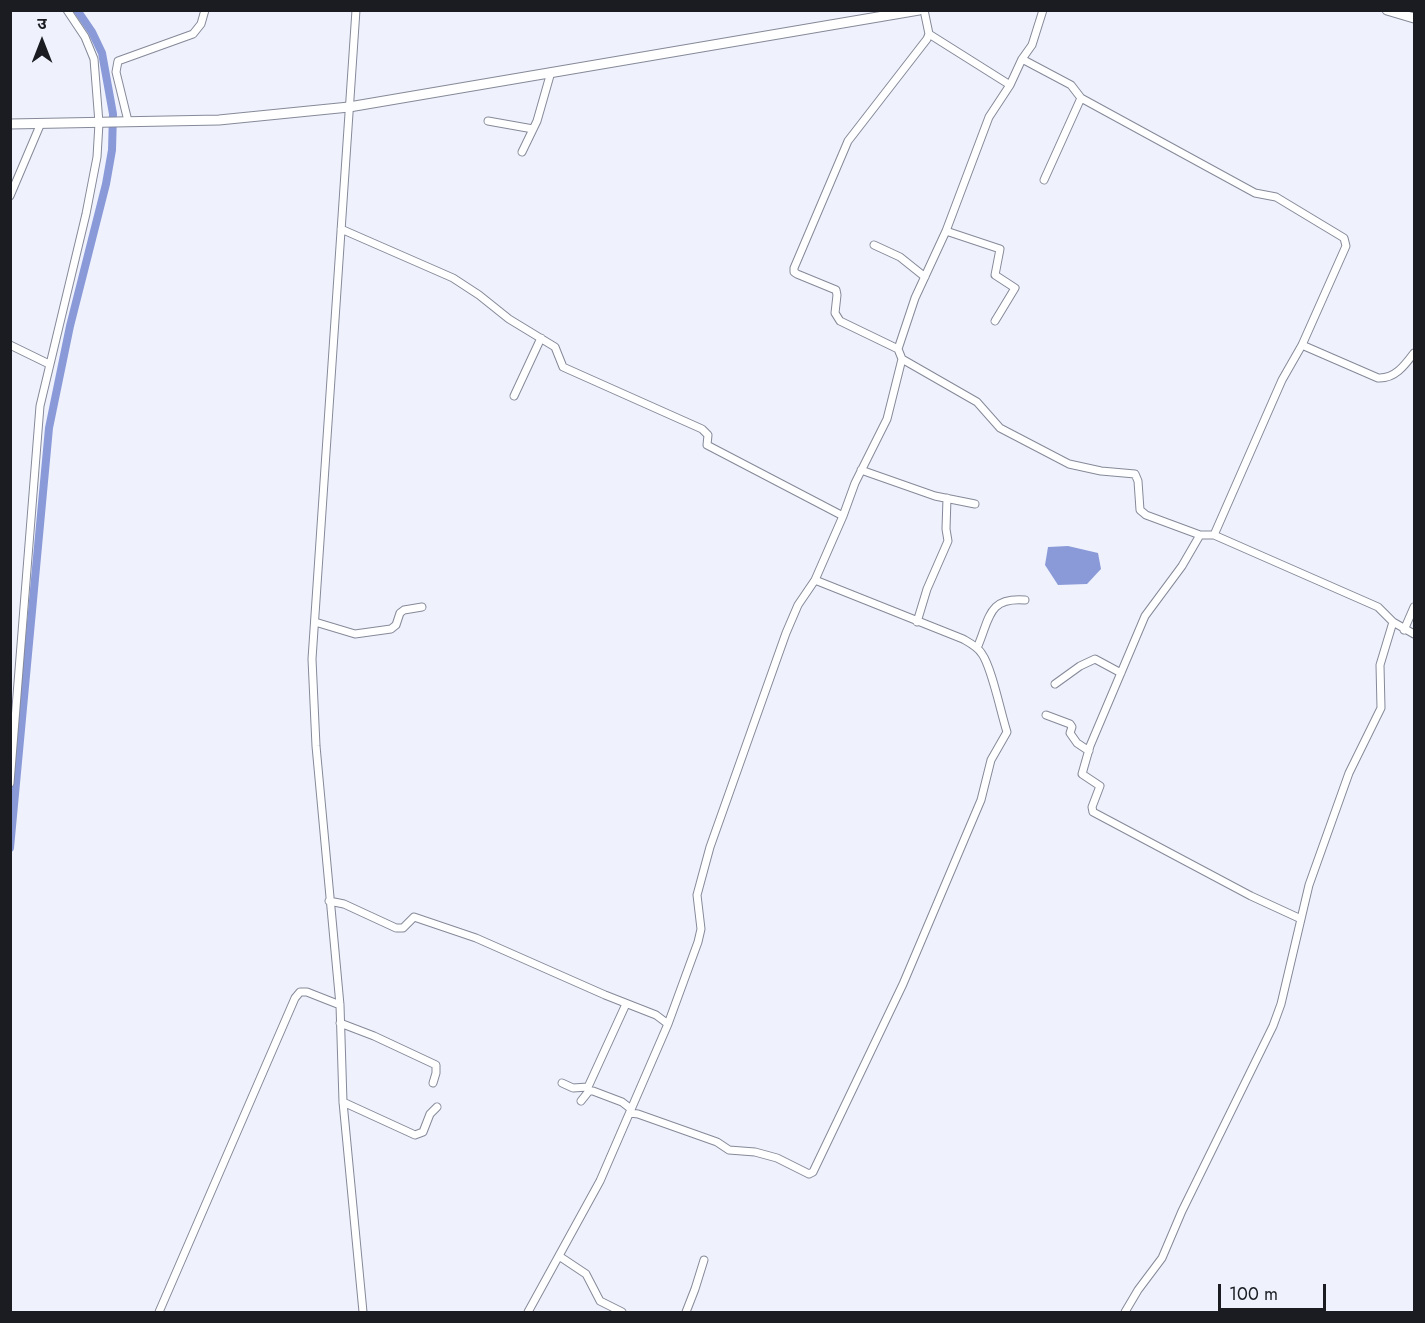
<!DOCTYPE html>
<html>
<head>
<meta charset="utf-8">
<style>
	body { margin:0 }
	#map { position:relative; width:1425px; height:1323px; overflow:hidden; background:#eff2fc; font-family:Jost,"Noto Sans Devanagari",sans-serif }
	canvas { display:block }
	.frame { position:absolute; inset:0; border:12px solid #1a1c22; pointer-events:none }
	.north { position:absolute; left:12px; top:12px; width:60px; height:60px; -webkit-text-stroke:4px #eff2fc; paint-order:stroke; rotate:0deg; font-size:16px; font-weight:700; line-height:24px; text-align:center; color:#1a1c22 }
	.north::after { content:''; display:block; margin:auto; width:21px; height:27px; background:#1a1c22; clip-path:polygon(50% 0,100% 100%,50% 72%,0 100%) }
	.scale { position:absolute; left:1218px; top:1284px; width:108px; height:27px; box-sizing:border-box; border:3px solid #1a1c22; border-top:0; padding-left:8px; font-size:18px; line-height:21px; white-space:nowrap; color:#1a1c22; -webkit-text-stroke:4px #eff2fc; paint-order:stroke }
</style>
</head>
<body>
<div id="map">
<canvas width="1425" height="1323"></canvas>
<div class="frame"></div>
<div class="north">उ</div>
<div class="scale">100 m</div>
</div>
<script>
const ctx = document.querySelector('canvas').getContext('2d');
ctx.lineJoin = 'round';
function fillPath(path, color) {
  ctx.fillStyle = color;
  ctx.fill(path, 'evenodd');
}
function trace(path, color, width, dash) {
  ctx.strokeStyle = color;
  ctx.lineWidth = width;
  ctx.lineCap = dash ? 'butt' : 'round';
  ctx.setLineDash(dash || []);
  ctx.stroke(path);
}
fillPath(new Path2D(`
	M1068,546L1098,553L1101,569L1087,584L1058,585L1045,565L1048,547Z`), '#8a9ad8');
trace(new Path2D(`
	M10,848L49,428L70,326L106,184L112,150L113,114L102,53L92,32L77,10`), '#8a9ad8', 8);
const minor = new Path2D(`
	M356,10L312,659L316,746L340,1005L343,1102L363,1312
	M929,34L1010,85
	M1022,59L1071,85L1081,98L1255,193L1276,197L1344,238L1346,246L1302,345L1282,380L1214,535L1378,607L1393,622L1380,665L1381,708L1349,773L1309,885L1281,1004L1273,1026L1182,1211L1162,1258L1138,1290L1125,1312
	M128,121L116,72L118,61L193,34L201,24L205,10
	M488,121L533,129
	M522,152L537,121L551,72
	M1044,180L1081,98
	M10,196L41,123
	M341,229L453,278L479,295L509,319L555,347L563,367L702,429L708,435L707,445L843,516
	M946,231L1000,249L995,275L1015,288L995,321
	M874,245L900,257L925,277
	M10,345L49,364
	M1302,345L1378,378C1395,379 1405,365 1414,353
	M898,349L840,321L835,313L837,295L836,290L797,274L794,272V268L848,141L927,39L929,34L924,10
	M902,359L977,402L1000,428L1069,464L1101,471L1135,474L1138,481L1140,510L1146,515L1200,535H1214
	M514,396L541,338
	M861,470L935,496L975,504
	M1200,535L1182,566L1145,616L1090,746L1082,774L1100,786L1092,807L1093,812L1251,896L1301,919
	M315,622L355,634L391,629L396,625L400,613L404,610L422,607
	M917,622L927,589L948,541L946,529L947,498
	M1393,622L1414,634
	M1404,630L1414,607
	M977,648C990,619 987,597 1025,600
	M1055,684L1080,666L1095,659L1121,673
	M1046,715L1070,724L1072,727L1070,733L1077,743L1089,751
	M10,783L40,406L86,214L97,157L99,123L94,59L85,37L67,10
	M329,901L344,904L396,928H403L414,917L476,938L605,995L656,1015L668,1024L600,1181L528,1312
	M340,1023L374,1036L436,1065V1073L433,1083
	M668,1024L698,942L701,929L697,895L710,847L786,633L798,605L815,580L843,516L855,483L887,419L902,359L898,349L915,298L946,231L989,117L1010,85L1022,59L1032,45L1043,10
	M562,1083L573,1088L588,1087L626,1004
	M581,1101L589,1091H593L622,1102L631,1109
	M343,1102L415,1135L423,1132L430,1114L437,1107
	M630,1113L638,1114L717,1142L729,1150L755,1152L777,1158L809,1174L813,1172L903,984L981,800L991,760L1007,732C1001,714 992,668 982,654C978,647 970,643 963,639L815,580
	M559,1256L586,1274L600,1301L622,1312
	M159,1312L295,998L300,992H307L340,1005
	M686,1312L695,1289L704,1260`);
const tertiary = new Path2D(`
	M1387,10L1414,18
	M10,124L219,120L349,107L919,10`);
trace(minor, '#858999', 9);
trace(tertiary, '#858999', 11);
trace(minor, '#fff', 7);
trace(tertiary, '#fff', 9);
</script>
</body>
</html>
